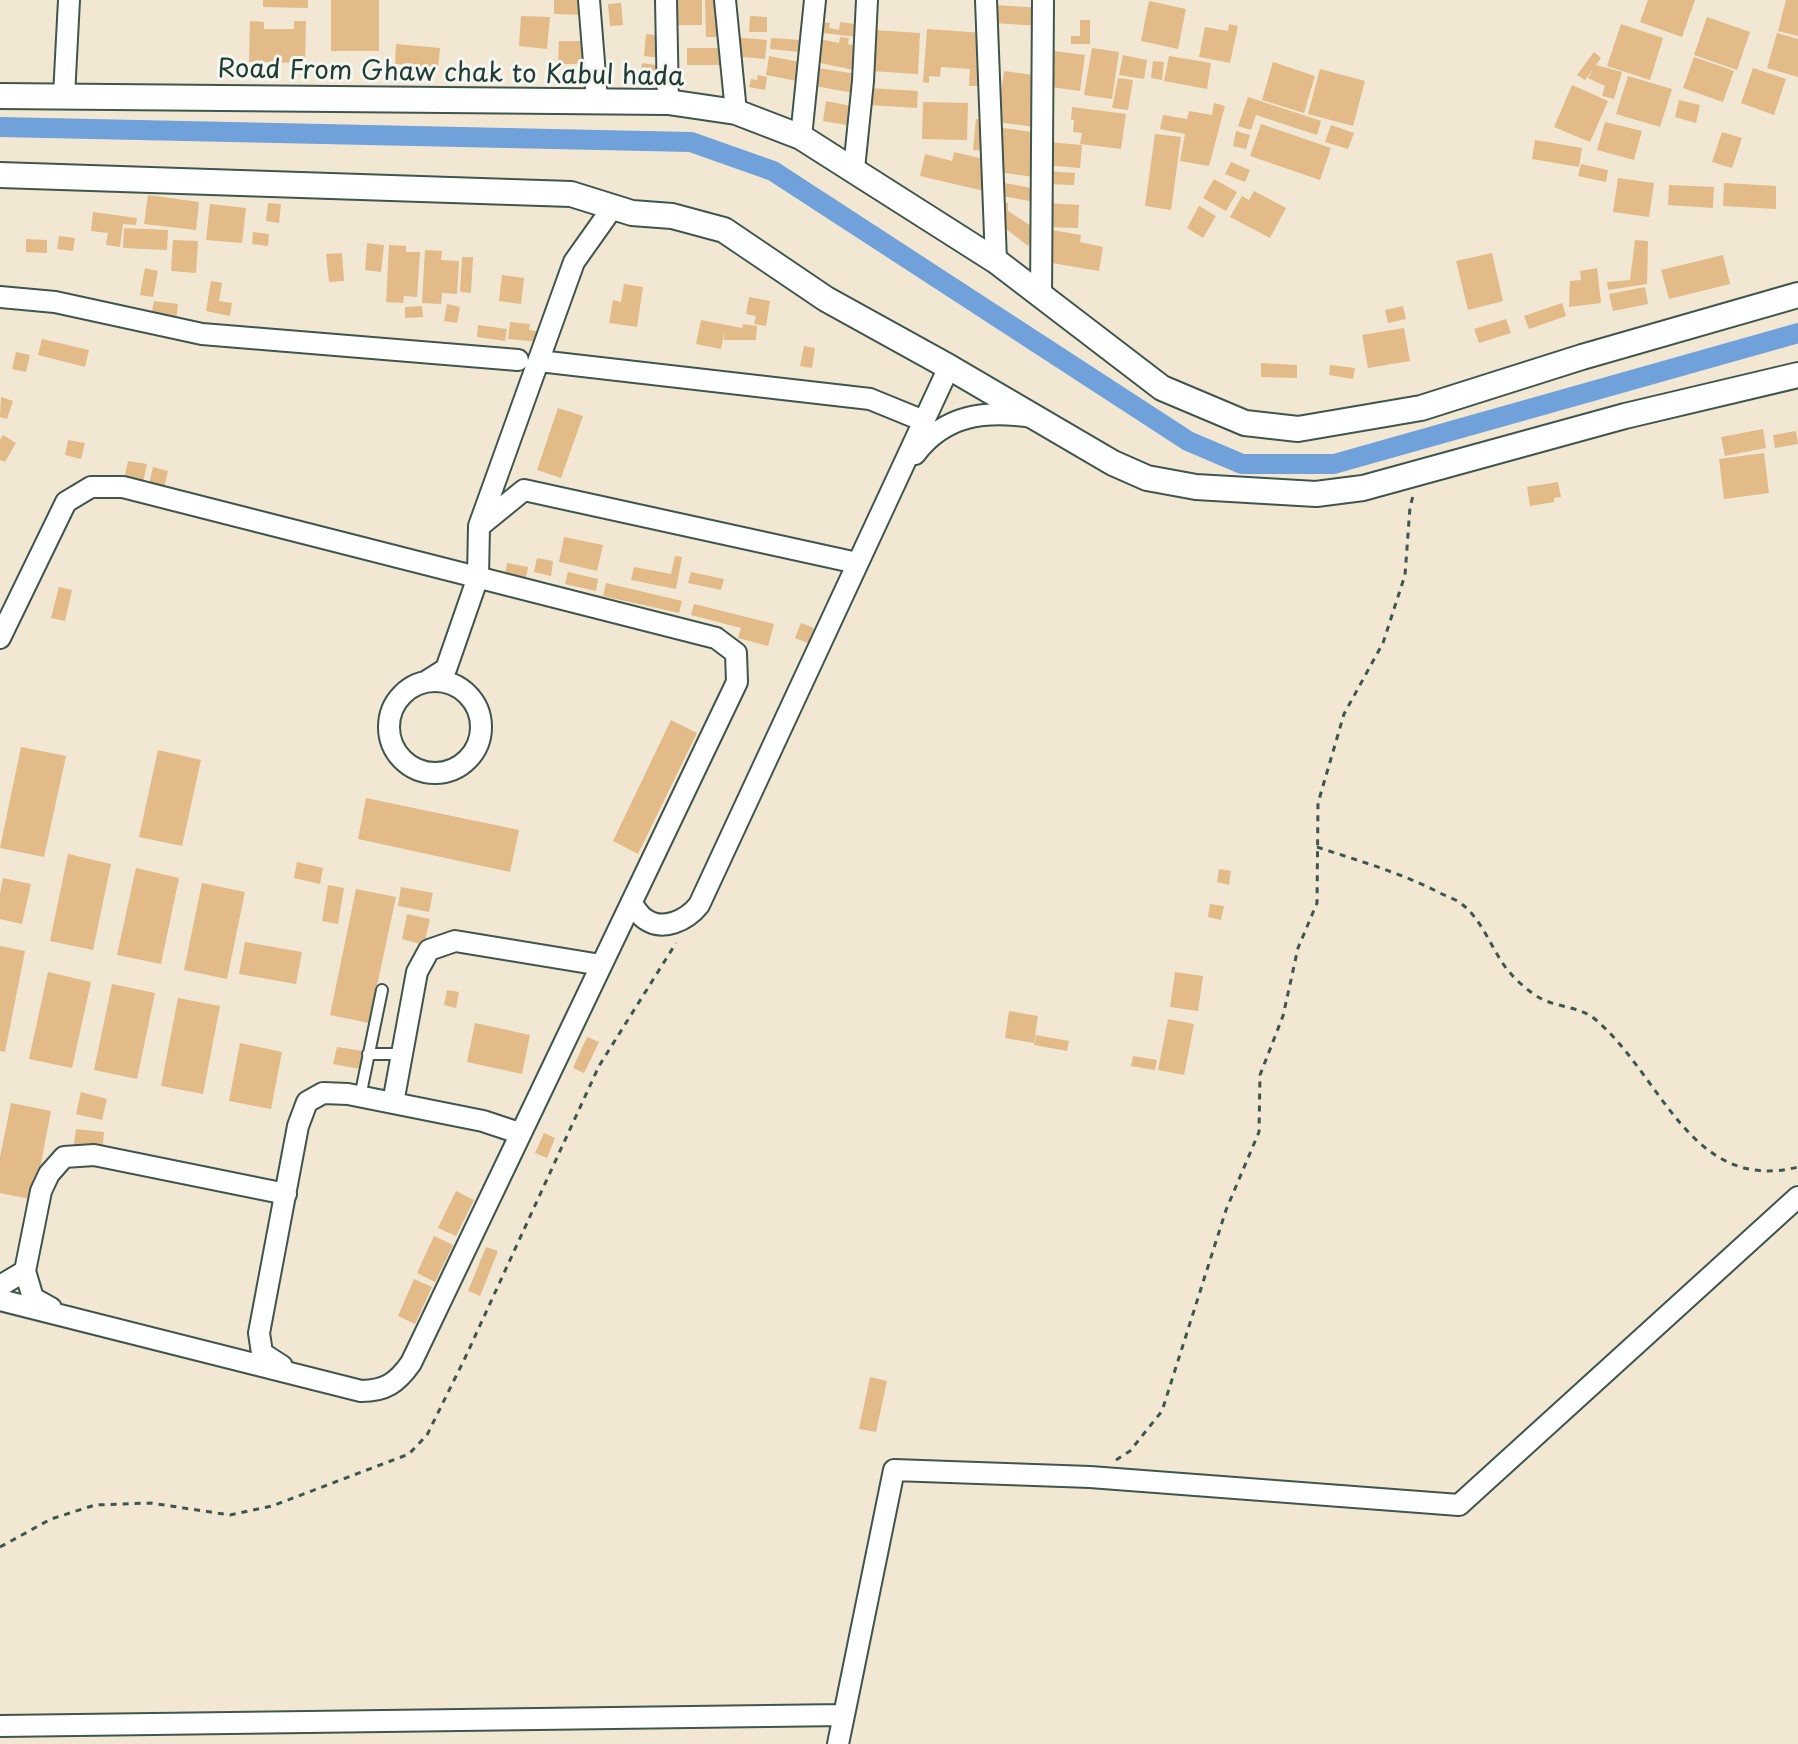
<!DOCTYPE html>
<html>
<head>
<meta charset="utf-8">
<style>
	body { margin:0 }
	canvas { display:block; background:#f1e7d2 }
</style>
</head>
<body>
<canvas width="1798" height="1744"></canvas>
<script>
const ctx = document.querySelector('canvas').getContext('2d');
ctx.lineJoin = 'round';
function trace(path, color, width, dash) {
  ctx.strokeStyle = color;
  ctx.lineWidth = width;
  ctx.lineCap = dash ? 'butt' : 'round';
  ctx.setLineDash(dash || []);
  ctx.stroke(path);
}
function fillPath(path, color) {
  ctx.fillStyle = color;
  ctx.fill(path, 'evenodd');
}
function label(font, color, halo, rows, align = 'center') {
  ctx.font = font + ' "Playpen Sans",sans-serif';
  ctx.lineWidth = 6;
  ctx.setLineDash([]);
  ctx.textBaseline = 'middle';
  ctx.strokeStyle = halo;
  ctx.fillStyle = color;
  for (const [text, x, y, turn = 0] of rows) {
    ctx.save();
    ctx.translate(x, y);
    ctx.rotate((+turn || 0) * Math.PI / 180);
    ctx.textAlign = isNaN(turn) ? turn : align;
    if (halo) ctx.strokeText(text, 0, 0);
    ctx.fillText(text, 0, 0);
    ctx.restore();
  }
}
trace(new Path2D(`
	M0,127L691,142L773,171L1188,441L1242,464H1334L1798,333`), '#71a1da', 20);
fillPath(new Path2D(`
	M263,0H308V8L263,7Z
	M331,0H379V51H331Z
	M554,0H582V15L554,14Z
	M670,0H702V25H670Z
	M705,0H720L721,37H706Z
	M1648,0H1695L1682,37L1640,22Z
	M1786,0H1798V36L1778,31Z
	M1149,1L1186,9L1178,49L1141,41Z
	M621,3L623,25L610,26L608,4Z
	M996,5L1040,8L1039,26L995,23Z
	M521,16L550,17L547,49L519,46Z
	M750,16L767,17V32H749Z
	M1707,17L1750,32L1737,70L1694,55Z
	M1080,20H1090V44H1071V36H1080Z
	M250,21L264,22V29H294V21H306L305,63L249,62Z
	M816,22L830,23L829,28L839,30L840,22L861,25L859,37L822,33V36L815,35Z
	M1229,24L1238,26L1230,63L1199,57L1205,27L1228,31Z
	M1621,24L1663,38L1650,80L1607,66Z
	M927,29L984,33L981,86H969L970,69L941,67L940,77L929,76V83L923,82Z
	M873,30L920,33L918,74L871,71Z
	M1777,33L1798,39V77L1767,68Z
	M646,34L663,36L661,58L644,56Z
	M734,37L767,40L765,59L732,56Z
	M840,37L849,38L848,44L862,47L858,71L811,61L814,38L839,43Z
	M771,38L801,40L800,52L770,49Z
	M559,41H590L589,64H558Z
	M396,44L440,48L438,68L395,64Z
	M687,48H727V65H687Z
	M1092,48L1119,52L1112,99L1084,95Z
	M1047,50L1085,55L1080,91L1051,87Z
	M1594,52L1601,58L1596,65L1622,72L1614,99L1602,96L1605,86L1588,78L1594,68L1585,80L1577,75Z
	M1123,55L1147,60L1144,79L1119,75Z
	M769,56L800,62L797,81L766,75Z
	M1169,56L1211,63L1207,89L1164,81Z
	M1694,57L1734,71L1723,102L1683,88Z
	M1153,61L1164,62L1162,80L1151,78Z
	M1273,62L1315,76L1304,113L1262,100Z
	M642,63L663,66L660,81L640,78Z
	M812,67L857,74L854,93L809,85Z
	M1753,68L1786,79L1774,115L1741,103Z
	M1320,69L1365,81L1353,126L1308,114Z
	M1004,71L1041,76L1035,127L997,122Z
	M758,75L767,77L765,90L749,87L751,79L757,80Z
	M1628,76L1672,89L1660,127L1616,114Z
	M1118,78L1133,80L1128,110L1112,108Z
	M1572,85L1608,101L1590,142L1554,127Z
	M869,88L918,91L917,108L868,105Z
	M1248,97L1321,121L1317,135L1256,115L1251,130L1238,126Z
	M1679,100L1700,105L1696,123L1675,117Z
	M826,101L856,107L852,126L823,121Z
	M923,102L968,103L967,140L922,139Z
	M1214,103L1225,106L1209,166L1180,161L1185,134L1160,129L1163,115L1187,119L1189,111L1212,115Z
	M1072,107L1126,114L1121,149L1080,144L1082,133L1073,132L1074,120H1071Z
	M976,119L990,121L987,151L973,150Z
	M1605,122L1642,131L1634,160L1597,150Z
	M1261,124L1331,148L1320,180L1250,156Z
	M1331,125L1354,133L1348,149L1325,142Z
	M1003,128L1040,133L1034,177L997,172Z
	M1236,131L1250,135L1246,149L1233,146Z
	M1722,132L1742,138L1732,168L1712,162Z
	M1155,134L1181,137L1171,210L1145,206Z
	M1535,140L1582,148L1579,167L1532,159Z
	M1047,142L1082,145L1080,168L1045,165Z
	M954,152L992,161L984,191L920,176L925,154L952,161Z
	M1231,162L1250,170L1245,182L1225,174Z
	M1581,164L1608,170L1606,182L1578,176Z
	M1048,171L1075,173L1074,185L1047,184Z
	M1618,178L1654,183L1649,217L1613,212Z
	M1214,179L1237,192L1226,211L1203,198Z
	M999,182L1038,189L1035,202L997,195Z
	M1724,183L1776,186V209L1723,206Z
	M1669,185L1714,187L1713,208L1668,205Z
	M1254,191L1286,208L1270,238L1230,217L1242,196L1249,200Z
	M148,195L199,202L196,230L144,224Z
	M997,201L1008,203V211L1039,231L1028,246L1001,225Z
	M268,203L281,204L279,223L266,221Z
	M1046,203L1079,205L1078,228L1045,227Z
	M210,204L246,208L242,243L206,240Z
	M1199,206L1216,216L1203,238L1187,228Z
	M93,212L137,218L136,225L123,224L120,247L106,245L108,233L91,231Z
	M124,228L168,230L167,250L123,248Z
	M1052,230L1081,235L1080,242L1103,247L1099,271L1046,262Z
	M253,232L269,234L268,246L252,244Z
	M59,236L75,238L73,251L57,249Z
	M26,239L47,240V253L26,252Z
	M173,240L198,241L196,273L171,271Z
	M1635,240L1648,241L1647,284L1608,290L1607,282L1630,280Z
	M367,243L384,245L381,272L365,270Z
	M389,245L406,246V252H420L417,297L404,296L403,303L386,302Z
	M425,250L442,251L441,260L459,261L457,294L442,293L441,304L422,303Z
	M342,253L344,281L329,282L326,254Z
	M1492,253L1503,301L1468,310L1456,261Z
	M1723,255L1730,284L1669,299L1661,270Z
	M462,257H473L471,293L460,292Z
	M145,268L158,271L153,297L140,295Z
	M1597,268L1601,303L1569,307L1570,281L1581,280L1580,271Z
	M502,275L524,278L521,304L499,301Z
	M211,281L222,283L219,301L232,303L230,316L206,311Z
	M624,284L643,287L637,327L609,323L613,300L621,302Z
	M1645,287L1648,304L1613,311L1609,294Z
	M749,297L770,301L766,326L754,324L756,316L746,314Z
	M154,301L178,304L176,320L151,317Z
	M1562,303L1566,316L1529,329L1524,316Z
	M447,304L460,307L457,323L444,321Z
	M422,306L423,317L405,318V307Z
	M1403,306L1406,319L1388,323L1385,310Z
	M1506,319L1511,333L1479,343L1474,329Z
	M701,320L742,328L743,324L757,326L756,340H724L725,330L721,349L696,344Z
	M510,322L530,324L529,330L542,332L541,342L508,339Z
	M478,325L507,329L505,341L477,337Z
	M1404,328L1410,361L1368,368L1362,335Z
	M42,339L89,350L85,367L38,355Z
	M804,346L815,348L812,368L800,366Z
	M16,352L30,355L26,372L12,369Z
	M1261,363L1297,365V378L1261,377Z
	M1330,365L1355,368L1353,379L1329,375Z
	M1,397L13,401L7,419L0,417Z
	M558,408L583,416L561,478L537,470Z
	M1763,429L1766,448L1725,456L1721,437Z
	M1796,431L1798,444L1775,448L1773,435Z
	M3,435L16,443L5,462L0,460V440Z
	M68,440L85,443L81,459L65,455Z
	M1764,453L1769,493L1724,499L1719,459Z
	M128,461L147,464L143,483L124,480Z
	M153,467L168,471L163,492L148,489Z
	M1558,482L1561,497L1554,498V502L1530,506L1527,487Z
	M564,537L603,545L597,571L559,562Z
	M675,556L682,557L676,589L631,580L634,567L671,574Z
	M537,558L553,561L551,576L534,572Z
	M507,563L528,567L525,584L504,580Z
	M568,572L598,579L596,591L565,584Z
	M691,572L724,579L721,590L688,583Z
	M606,583L682,601L679,613L603,596Z
	M59,587L72,590L65,621L51,618Z
	M694,604L774,624L768,646L738,638L741,628L691,615Z
	M801,623L814,628L808,643L795,638Z
	M671,720L697,733L638,854L613,841Z
	M21,747L66,756L44,857L0,848Z
	M158,750L201,760L182,846L139,837Z
	M366,798L519,830L510,872L358,839Z
	M68,854L111,864L93,950L50,941Z
	M297,862L323,868L320,884L294,878Z
	M136,868L179,878L161,964L117,955Z
	M1219,869L1231,871L1229,885L1217,882Z
	M3,878L31,884L22,924L0,919V894Z
	M202,883L245,892L227,979L184,970Z
	M328,885L344,888L338,924L322,921Z
	M401,887L433,893L429,912L398,906Z
	M356,889L396,897L369,1023L330,1015Z
	M1210,904L1224,906L1221,920L1208,917Z
	M407,914L430,919L424,945L402,939Z
	M245,942L302,952L296,984L239,974Z
	M0,946L25,951L5,1052L0,1051Z
	M48,972L91,982L72,1068L29,1059Z
	M1175,972L1203,976L1198,1011L1170,1007Z
	M112,984L155,993L137,1079L94,1070Z
	M447,990L459,992L456,1008L444,1005Z
	M178,998L220,1006L203,1094L161,1086Z
	M1009,1011L1038,1016L1034,1043L1005,1038Z
	M1168,1019L1194,1024L1184,1075L1158,1070Z
	M475,1023L530,1035L522,1074L467,1062Z
	M1036,1035L1069,1041L1067,1051L1034,1045Z
	M587,1037L599,1042L584,1073L573,1068Z
	M240,1043L282,1052L271,1109L229,1101Z
	M337,1047L363,1051L360,1069L333,1064Z
	M1133,1056L1157,1060L1155,1070L1131,1066Z
	M81,1092L107,1099L102,1120L76,1114Z
	M11,1103L51,1111L34,1200L0,1193V1157Z
	M76,1129L104,1132L102,1154L73,1151Z
	M544,1133L555,1138L547,1158L535,1153Z
	M456,1191L474,1200L456,1236L438,1228Z
	M434,1236L453,1245L435,1282L417,1273Z
	M486,1247L498,1251L480,1296L468,1291Z
	M414,1279L432,1287L415,1324L398,1316Z
	M870,1377L887,1381L876,1432L859,1429Z`), '#e2bb89');
const service = new Path2D(`
	M368,1054H402
	M360,1097L382,990`);
const minor = new Path2D(`
	M589,0L597,100
	M666,0L668,102
	M725,0L736,112
	M986,0L996,261
	M64,96L69,0
	M801,137L815,0
	M854,169L863,81L867,0
	M0,297L55,302L202,334L518,360
	M1041,297L1043,0
	M539,361L870,399L924,421
	M915,454C945,414 986,410 1033,417
	M481,525L524,490L857,563
	M0,638L66,502L91,487H123L716,638L736,653L737,682L411,1363C397,1383 385,1391 361,1391L0,1300
	M427,681L446,669L478,577L479,526L574,262L613,207
	M389 727a46 46 0 1 1 92 0a46 46 0 1 1-92 0Z
	M631,903C635,908 640,916 645,919C663,932 687,920 699,905L949,367
	M393,1103L417,972L429,950L455,941L601,965
	M0,1286L25,1271
	M51,1308L33,1298L25,1271L41,1191L49,1174L64,1157L94,1155L286,1194
	M282,1366L262,1353L259,1333L298,1126L307,1102L323,1093L348,1094L483,1121L519,1133
	M0,1726L844,1715L894,1470L1090,1477L1459,1505L1798,1197
	M838,1744L844,1715`);
const tertiary = new Path2D(`
	M0,96L668,102L736,112L801,137L996,261L1162,388L1245,423L1298,429L1421,408L1582,357L1798,295
	M0,175L571,194L632,213L672,216L724,230L826,299L949,367L1113,463L1147,478L1196,487L1316,494L1363,488L1625,416L1798,375`);
trace(service, '#3e564c', 14);
trace(minor, '#3e564c', 24);
trace(tertiary, '#3e564c', 28);
trace(new Path2D(`
	M1317,847C1359,861 1402,873 1442,894C1448,897 1458,900 1463,905C1485,923 1493,955 1512,975C1519,983 1531,993 1540,998C1558,1008 1580,1006 1596,1020C1662,1076 1691,1194 1798,1167
	M1116,1460L1130,1451L1162,1411L1226,1210L1259,1132L1260,1075L1283,1016L1298,948L1317,903L1318,803L1344,714L1383,643L1405,575L1410,507L1413,496
	M0,1547L51,1519L95,1505L151,1503L230,1515L272,1506L409,1454L427,1435L465,1358L599,1066L676,943`), '#3e564c', 3, [6, 6]);
trace(service, '#fff', 10);
trace(minor, '#fff', 20);
trace(tertiary, '#fff', 24);
label('26px', '#1f3d34', '#f6f6f2', [
	["Road From Ghaw chak to Kabul hada",451,74,1]
]);
</script>
</body>
</html>
